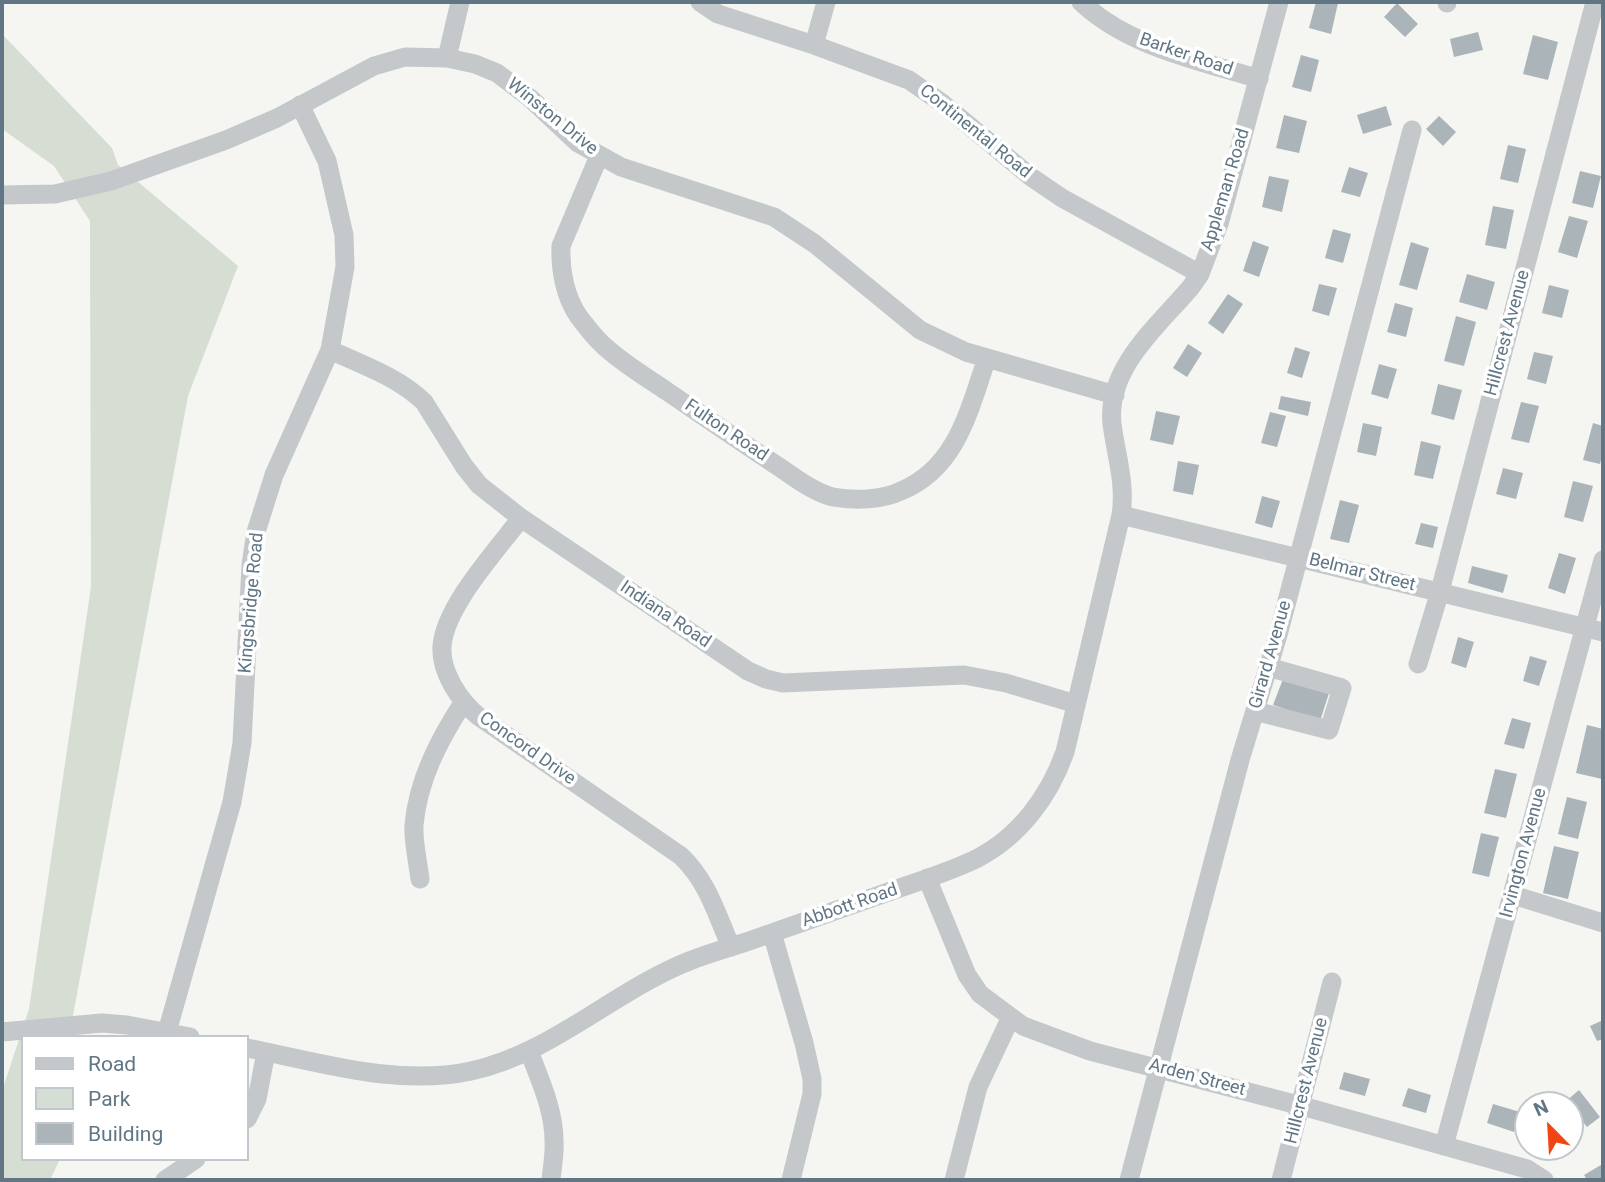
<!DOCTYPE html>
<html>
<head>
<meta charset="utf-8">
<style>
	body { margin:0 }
	#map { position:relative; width:1605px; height:1182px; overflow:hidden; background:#f5f5f1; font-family:Roboto,sans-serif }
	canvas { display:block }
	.frame { position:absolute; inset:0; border:4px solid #617685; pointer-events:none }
	.legend { position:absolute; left:21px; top:1035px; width:228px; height:126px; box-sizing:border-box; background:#fff; border:2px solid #c0c8ce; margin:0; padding:9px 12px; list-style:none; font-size:21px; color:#617685 }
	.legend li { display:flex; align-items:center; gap:14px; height:35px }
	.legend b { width:35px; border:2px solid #c0c8ce }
	.north { position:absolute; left:1514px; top:1091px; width:70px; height:70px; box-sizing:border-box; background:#fff; border:2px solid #c0c8ce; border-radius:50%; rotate:336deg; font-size:19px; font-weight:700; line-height:28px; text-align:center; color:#617685 }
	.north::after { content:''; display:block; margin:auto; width:24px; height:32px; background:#f24514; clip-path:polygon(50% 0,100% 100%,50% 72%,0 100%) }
</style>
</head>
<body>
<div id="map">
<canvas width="1605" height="1182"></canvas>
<div class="frame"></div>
<ul class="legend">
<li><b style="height:9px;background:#c4c8cb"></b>Road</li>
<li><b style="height:19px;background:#d6ddd2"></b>Park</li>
<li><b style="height:19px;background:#abb4b9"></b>Building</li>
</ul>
<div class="north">N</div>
</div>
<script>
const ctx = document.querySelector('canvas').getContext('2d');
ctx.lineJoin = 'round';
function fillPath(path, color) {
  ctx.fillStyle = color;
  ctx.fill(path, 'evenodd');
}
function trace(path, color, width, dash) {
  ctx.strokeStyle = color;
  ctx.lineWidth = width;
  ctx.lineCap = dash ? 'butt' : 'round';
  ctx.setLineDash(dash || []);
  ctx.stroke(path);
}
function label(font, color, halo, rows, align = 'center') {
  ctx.font = font + ' Roboto,sans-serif';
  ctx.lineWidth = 7;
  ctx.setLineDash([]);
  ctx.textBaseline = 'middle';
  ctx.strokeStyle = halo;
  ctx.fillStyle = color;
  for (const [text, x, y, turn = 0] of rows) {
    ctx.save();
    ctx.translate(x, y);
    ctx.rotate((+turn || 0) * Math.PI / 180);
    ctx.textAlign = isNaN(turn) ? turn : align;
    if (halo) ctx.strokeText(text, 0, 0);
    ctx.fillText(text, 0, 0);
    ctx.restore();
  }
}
fillPath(new Path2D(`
	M2,34L112,148L118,165L238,266L188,396L69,1037H23V1159H60L50,1180H2V1091L29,1009L91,587L90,221L54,166L2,129Z`), '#d6ddd2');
fillPath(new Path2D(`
	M1316,2L1338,3L1331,34L1309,28Z
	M1397,3L1418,24L1405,37L1384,17Z
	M1478,32L1483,50L1454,57L1450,39Z
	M1533,35L1558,42L1548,80L1523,74Z
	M1301,55L1319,60L1311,92L1292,87Z
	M1386,106L1392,125L1363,134L1357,115Z
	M1284,115L1307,121L1299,153L1276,148Z
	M1439,116L1456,132L1443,146L1426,129Z
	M1508,145L1526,149L1518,183L1500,179Z
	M1349,167L1368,173L1360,197L1341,192Z
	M1580,171L1601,176L1593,208L1572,203Z
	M1269,176L1289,180L1282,212L1262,207Z
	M1493,206L1514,210L1506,249L1485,245Z
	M1569,216L1588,221L1577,258L1558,252Z
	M1333,229L1351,234L1343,263L1325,258Z
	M1253,241L1269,247L1259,277L1243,271Z
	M1411,242L1429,248L1417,290L1399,285Z
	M1467,274L1495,282L1487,310L1459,302Z
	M1319,284L1337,288L1329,316L1312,311Z
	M1549,285L1569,290L1562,318L1542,313Z
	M1228,294L1243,304L1223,334L1208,323Z
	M1395,303L1413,308L1406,337L1387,332Z
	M1456,316L1476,322L1464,366L1444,361Z
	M1188,344L1202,353L1187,377L1173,368Z
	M1295,347L1310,352L1302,378L1287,373Z
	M1534,352L1553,356L1546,384L1527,379Z
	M1379,364L1397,369L1388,399L1371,394Z
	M1438,384L1462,390L1454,420L1431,414Z
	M1281,396L1311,402L1308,416L1278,409Z
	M1521,402L1539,406L1529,443L1511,439Z
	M1156,411L1180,416L1173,445L1150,440Z
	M1270,412L1286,416L1277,447L1261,443Z
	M1363,423L1382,427L1376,456L1357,452Z
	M1593,423L1603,426V452L1600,464L1583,460Z
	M1421,441L1441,446L1433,479L1414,475Z
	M1178,461L1199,465L1193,495L1173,491Z
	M1503,468L1523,473L1516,499L1496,494Z
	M1573,481L1593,486L1583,522L1564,517Z
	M1262,496L1280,501L1272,528L1255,523Z
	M1340,500L1359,505L1349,543L1330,539Z
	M1421,523L1438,527L1433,548L1415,544Z
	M1559,553L1576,558L1565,594L1548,588Z
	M1472,566L1508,575L1503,593L1468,583Z
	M1458,637L1474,642L1466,668L1451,663Z
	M1530,656L1547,661L1539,686L1523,681Z
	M1283,679L1330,690L1320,721L1273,705Z
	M1512,718L1531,723L1524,749L1504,744Z
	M1587,725L1603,729L1602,779L1576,773Z
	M1495,769L1517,774L1506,818L1484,813Z
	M1567,797L1587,802L1578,839L1558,834Z
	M1481,833L1499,837L1489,877L1472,873Z
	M1554,846L1579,852L1568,899L1543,893Z
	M1603,1020V1039L1597,1041L1590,1026Z
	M1344,1072L1370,1079L1365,1096L1339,1089Z
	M1408,1088L1431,1095L1426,1113L1402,1106Z
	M1579,1090L1600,1117L1587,1127L1566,1101Z
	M1493,1104L1520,1112L1514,1132L1487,1123Z
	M1601,1165L1603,1180H1587L1584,1175Z`), '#abb4b9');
trace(new Path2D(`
	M700,2L718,14L814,45L909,80L942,103L1031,177L1062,198L1200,274
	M1081,2C1129,47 1198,60 1259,79
	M1447,3V2
	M814,45L826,2
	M447,58L460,2
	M599,156L561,246C560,270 565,297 579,317C586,326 594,337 603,345C622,363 646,377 668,392C703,416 738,440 773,463C792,475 812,492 833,497C854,501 882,500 901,491C957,468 969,410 987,358
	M2,195L55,194L111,181L226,140L277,118L374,66L405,57L447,58L475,64L497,73L530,98L578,143L621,167L774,217L815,244L920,330L966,352L1115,395
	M330,350C363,365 398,377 424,402L464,466L479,485L521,518L748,671L766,679L783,683L964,675L1006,683L1076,704
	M1121,515L1603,632
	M521,518C497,550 445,606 442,646C440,672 460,701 478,716L681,856C708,882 716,913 731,947
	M1418,664L1440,591L1595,2
	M1255,711L1329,730L1342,688L1268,667
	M927,878L967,975L980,994L1023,1026L1090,1051L1302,1106L1527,1169L1544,1180
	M420,879C418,862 413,842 414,825C418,780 439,740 463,703
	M1513,895L1603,923
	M772,933L804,1043L812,1079V1094L791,1180
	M2,1032L102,1023L127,1025L190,1037
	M167,1032L232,802L242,743L251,565L256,532L274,475L330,350L345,267L344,235L327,161L300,105
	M247,1048C319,1062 397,1087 471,1071C549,1054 610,995 682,964C705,954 729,948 752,940C800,923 849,906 897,889C923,880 951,871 976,859C1019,837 1049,797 1065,752L1121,515C1126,484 1116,455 1112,424C1106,368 1158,326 1191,287L1200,274L1219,224L1279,2
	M529,1051C540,1080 554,1110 554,1141C555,1154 552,1168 551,1180
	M247,1119L257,1099L266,1052
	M1444,1146L1603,560
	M165,1180L196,1159
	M954,1180L978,1087L1010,1019
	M1129,1180L1240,760L1278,635L1412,130
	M1281,1180L1332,982`), '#c4c8cb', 19);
label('18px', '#617685', '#fff', [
	["Barker Road",1186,55,19],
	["Winston Drive",552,117,39],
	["Continental Road",975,132,39],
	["Appleman Road",1226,190,-73],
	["Hillcrest Avenue",1508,333,-75],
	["Fulton Road",726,431,34],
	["Belmar Street",1362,573,14],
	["Kingsbridge Road",252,603,-85],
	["Indiana Road",665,615,34],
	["Girard Avenue",1271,655,-74],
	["Concord Drive",527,749,35],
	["Irvington Avenue",1524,853,-75],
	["Abbott Road",850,906,-19],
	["Arden Street",1197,1078,15],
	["Hillcrest Avenue",1307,1081,-76]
]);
</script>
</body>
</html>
